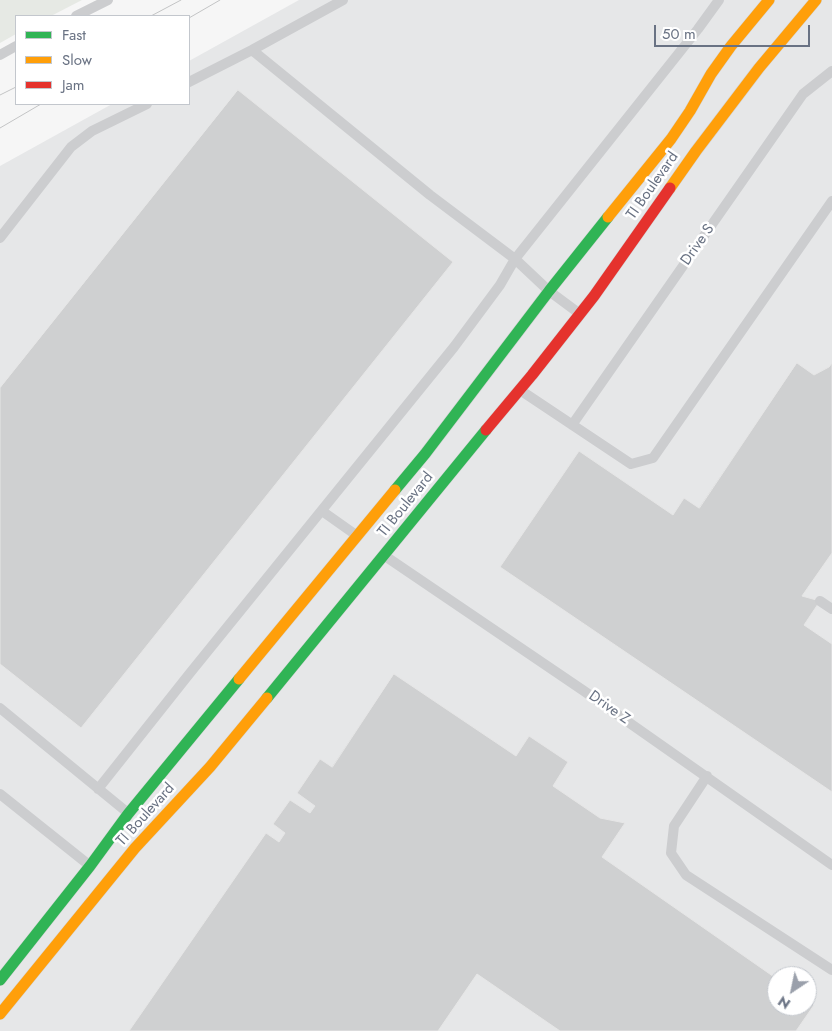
<!DOCTYPE html>
<html>
<head>
<meta charset="utf-8">
<style>
	body { margin:0 }
	#map { position:relative; width:832px; height:1031px; overflow:hidden; background:#f6f6f6; font-family:Jost,sans-serif }
	canvas { display:block }
	.legend { position:absolute; left:15px; top:15px; width:175px; height:90px; box-sizing:border-box; background:#fff; border:1px solid #c3c7cd; margin:0; padding:6px 9px; list-style:none; font-size:15px; color:#697283 }
	.legend li { display:flex; align-items:center; gap:10px; height:25px }
	.legend b { width:25px; border:1px solid #c3c7cd }
	.north { position:absolute; left:767px; top:966px; width:50px; height:50px; box-sizing:border-box; background:#fff; border:1px solid #c3c7cd; border-radius:50%; rotate:214deg; font-size:14px; font-weight:700; line-height:20px; text-align:center; color:#697283 }
	.north::after { content:''; display:block; margin:auto; width:18px; height:22px; background:#9aa0ab; clip-path:polygon(50% 0,100% 100%,50% 72%,0 100%) }
	.scale { position:absolute; left:654px; top:25px; width:156px; height:22px; box-sizing:border-box; border:2px solid #697283; border-top:0; padding-left:6px; font-size:15px; line-height:18px; white-space:nowrap; color:#697283; -webkit-text-stroke:4px #fff; paint-order:stroke }
</style>
</head>
<body>
<div id="map">
<canvas width="832" height="1031"></canvas>
<ul class="legend">
<li><b style="height:6px;background:#30b455"></b>Fast</li>
<li><b style="height:6px;background:#ff9f0a"></b>Slow</li>
<li><b style="height:6px;background:#e5322d"></b>Jam</li>
</ul>
<div class="north">N</div>
<div class="scale">50 m</div>
</div>
<script>
const ctx = document.querySelector('canvas').getContext('2d');
ctx.lineJoin = 'round';
function fillPath(path, color) {
  ctx.fillStyle = color;
  ctx.fill(path, 'evenodd');
}
function trace(path, color, width, dash) {
  ctx.strokeStyle = color;
  ctx.lineWidth = width;
  ctx.lineCap = dash ? 'butt' : 'round';
  ctx.setLineDash(dash || []);
  ctx.stroke(path);
}
function label(font, color, halo, rows, align = 'center') {
  ctx.font = font + ' Jost,sans-serif';
  ctx.lineWidth = 5;
  ctx.setLineDash([]);
  ctx.textBaseline = 'middle';
  ctx.strokeStyle = halo;
  ctx.fillStyle = color;
  for (const [text, x, y, turn = 0] of rows) {
    ctx.save();
    ctx.translate(x, y);
    ctx.rotate((+turn || 0) * Math.PI / 180);
    ctx.textAlign = isNaN(turn) ? turn : align;
    if (halo) ctx.strokeText(text, 0, 0);
    ctx.fillText(text, 0, 0);
    ctx.restore();
  }
}
fillPath(new Path2D(`
	M299,0H832V1031H0V166L112,104H189V61ZM777,976H807V1006H777Z`), '#e6e7e8');
fillPath(new Path2D(`
	M0,0H82L51,16H16V34L0,43Z`), '#e6e9e4');
const building = new Path2D(`
	M238,90L453,262L81,728L0,664V388Z
	M797,363L814,375L829,367L832,363V553L802,596L820,601L804,625L832,644V792L500,567L579,451L673,515L684,498L699,508Z
	M394,674L516,756L529,736L568,762L553,786L600,818L625,823L602,857L777,979V1006H807V1000L814,1005L796,1031H560L477,974L438,1031H129L266,833L279,842L285,833L273,824L290,800L310,813L315,806L297,793L320,759L332,767Z`);
fillPath(building, '#cfd0d1');
trace(building, '#e6e6e6', 1);
const fast = new Path2D(`
	M395,490L425,454L549,291L608,217
	M267,698L486,430
	M0,980L90,866L128,814L239,679`);
const slow = new Path2D(`
	M670,188L696,151L759,68L816,0
	M608,217L671,139L690,111L711,74L731,46L769,0
	M239,679L395,490
	M0,1014L135,848L210,767L267,698`);
const jam = new Path2D(`
	M486,430L532,375L594,296L670,188`);
trace(fast, '#d2d3d4', 12);
trace(slow, '#d2d3d4', 12);
trace(jam, '#d2d3d4', 12);
trace(new Path2D(`
	M76,16L108,0
	M252,50L430,195L515,259L549,291L580,314
	M0,55L16,46
	M189,82L252,50L343,0
	M0,238L71,147L92,131L147,104
	M520,390L631,464L653,458L832,201
	M572,425L803,94L832,71
	M322,511L356,535
	M385,556L584,691L832,865
	M820,601L832,609
	M0,708L128,813
	M707,776L674,826L671,853L686,875L832,970
	M98,789L190,673L454,347L500,285L515,259L698,29L719,0
	M0,794L89,865`), '#cccdcf', 10);
trace(fast, '#30b455', 11);
trace(slow, '#ff9f0a', 11);
trace(jam, '#e5322d', 11);
trace(new Path2D(`
	M151,16L181,0
	M189,18L220,0
	M0,95L16,87
	M0,128L41,104`), '#c3c4c5', 1);
label('15px', '#697283', '#fff', [
	["TI Boulevard",653,186,-55],
	["Drive S",698,245,-55],
	["TI Boulevard",406,505,-51],
	["Drive Z",609,708,35],
	["TI Boulevard",146,815,-48]
]);
</script>
</body>
</html>
